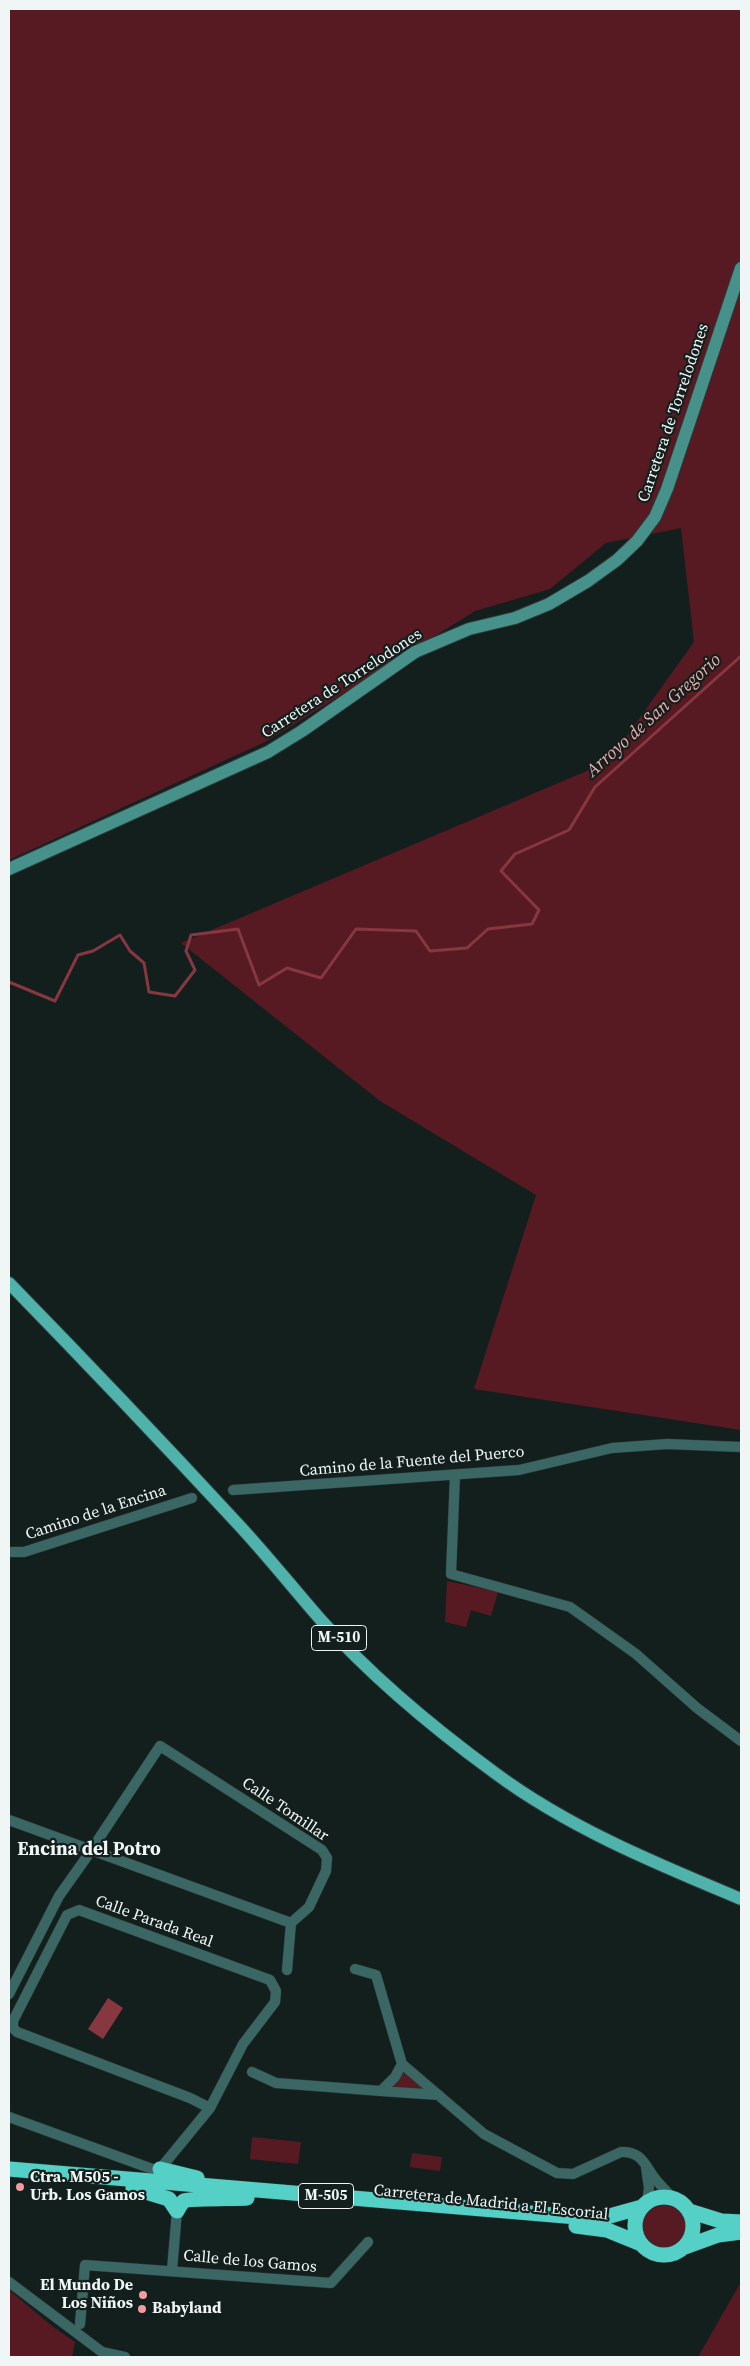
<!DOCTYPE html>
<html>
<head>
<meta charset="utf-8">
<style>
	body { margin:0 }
	#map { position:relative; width:750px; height:2366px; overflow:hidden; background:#131f1d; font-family:"Source Serif 4",serif }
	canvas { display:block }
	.frame { position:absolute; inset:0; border:10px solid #eff6f5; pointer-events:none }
</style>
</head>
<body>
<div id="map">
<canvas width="750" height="2366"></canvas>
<div class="frame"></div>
</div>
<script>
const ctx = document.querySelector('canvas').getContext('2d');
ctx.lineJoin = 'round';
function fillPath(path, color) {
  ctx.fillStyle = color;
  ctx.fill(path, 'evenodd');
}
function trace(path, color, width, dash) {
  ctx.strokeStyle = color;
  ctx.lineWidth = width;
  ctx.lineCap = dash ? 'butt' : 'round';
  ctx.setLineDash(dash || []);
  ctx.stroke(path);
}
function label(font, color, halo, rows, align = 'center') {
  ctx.font = font + ' "Source Serif 4",serif';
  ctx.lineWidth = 4.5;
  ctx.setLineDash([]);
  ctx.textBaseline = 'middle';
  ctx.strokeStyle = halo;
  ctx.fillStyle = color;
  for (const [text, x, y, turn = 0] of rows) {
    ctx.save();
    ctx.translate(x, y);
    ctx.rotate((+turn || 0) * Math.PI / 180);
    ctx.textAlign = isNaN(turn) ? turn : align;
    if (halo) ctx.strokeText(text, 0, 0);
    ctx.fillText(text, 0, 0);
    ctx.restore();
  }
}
fillPath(new Path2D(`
	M9,9H741V1430L474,1389L536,1195L380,1101L181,943L608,762L694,642L681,528L606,543L550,589L475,611L269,740L9,860Z
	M447,1581L498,1592L491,1616L471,1610L466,1627L445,1622Z
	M404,2071L425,2090L393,2088Z
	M252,2137L301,2142L298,2164L250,2159Z
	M412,2153L442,2157L440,2171L410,2167Z
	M642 2227a22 22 0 1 1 44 0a22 22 0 1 1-44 0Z
	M741,2282V2357H698Z
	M9,2290L52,2326L75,2342L72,2357H9Z`), '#581a22');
fillPath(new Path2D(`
	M108,1998L123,2008L103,2039L88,2029Z`), '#873740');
trace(new Path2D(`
	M9,982L55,1001L78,955L93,951L120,935L130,951L144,963L149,992L175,996L195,970L186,951L191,935L238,929L259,985L287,968L321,978L356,929L416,931L430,951L467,948L488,929L532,924L539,910L501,871L515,854L569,830L595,787L741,656`), '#873740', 3);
const street = new Path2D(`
	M455,1475L451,1574L570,1607L636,1654L697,1708L741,1741
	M233,1490L519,1470L612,1448L667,1444L741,1447
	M9,1552H24L192,1498
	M9,1820L291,1923
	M355,1969L376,1975L402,2064L484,2134L557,2173L573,2174L621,2152C643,2151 645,2167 657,2181C662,2187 668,2193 674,2199
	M9,1994L59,1896L86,1858L160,1746L322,1850L327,1858L326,1871L309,1907L291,1923L287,1970
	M252,2072L276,2083L381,2091L395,2077L402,2064
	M381,2091L439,2095
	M9,2117L155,2170L160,2169L210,2108L243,2044L275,2002L276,1991L270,1980L79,1910L67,1915L13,2021V2028L17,2032L190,2098L210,2108
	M646,2167L649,2188L647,2203
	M172,2270L177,2211
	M9,2282L102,2352L125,2357
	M80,2324L85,2265L331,2283L368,2242`);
const secondary = new Path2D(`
	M9,869L268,752L302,731L415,652L469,629L515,618L549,604L588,581L617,560L637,541L655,517L667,489L741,268`);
const primary = new Path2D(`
	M9,1283C86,1362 162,1442 237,1523C266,1554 292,1587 320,1619C372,1677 432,1727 495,1773C569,1828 657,1864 741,1899`);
const highway = new Path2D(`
	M9,2169L589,2218L606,2217L642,2207
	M160,2169L197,2178
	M133,2188L169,2199L177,2211C179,2208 181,2203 184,2201C190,2198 236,2199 247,2198
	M635 2226a29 29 0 1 1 58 0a29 29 0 1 1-58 0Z
	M689,2211L721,2221L741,2222
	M576,2226L607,2230L639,2243
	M685,2247L718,2235L741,2232`);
trace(street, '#2d3937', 11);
trace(secondary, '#2d3937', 14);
trace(primary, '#2d3937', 14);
trace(highway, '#2d3937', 16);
trace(street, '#3a6663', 10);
trace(secondary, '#47918b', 12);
trace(primary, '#4fb2ab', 12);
trace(highway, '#55d0c7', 15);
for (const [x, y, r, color] of [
	[20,2187,5,"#f49aa0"],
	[143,2295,5,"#f49aa0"],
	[142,2309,5,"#f49aa0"]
]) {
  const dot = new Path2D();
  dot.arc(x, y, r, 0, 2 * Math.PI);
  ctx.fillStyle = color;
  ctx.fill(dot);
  trace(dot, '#131f1d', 2);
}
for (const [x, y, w] of [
	[339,1638,55],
	[326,2196,55]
]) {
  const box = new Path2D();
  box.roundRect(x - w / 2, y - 12.5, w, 25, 4);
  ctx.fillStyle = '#131f1d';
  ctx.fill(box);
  trace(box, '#eff6f5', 1);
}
label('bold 15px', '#eff6f5', null, [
	["M-510",339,1638],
	["M-505",326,2196]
]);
label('16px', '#eff6f5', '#131f1d', [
	["Carretera de Torrelodones",674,413,-71],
	["Carretera de Torrelodones",342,684,-33],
	["Camino de la Fuente del Puerco",412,1462,-5],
	["Camino de la Encina",96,1513,-18],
	["Calle Tomillar",285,1810,34],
	["Calle Parada Real",154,1922,20],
	["Carretera de Madrid a El Escorial",491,2203,6],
	["Calle de los Gamos",250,2262,5]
]);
label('bold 16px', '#eff6f5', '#131f1d', [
	["Ctra. M505 -",30,2178],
	["Urb. Los Gamos",30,2196],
	["El Mundo De",133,2286,"right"],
	["Los Niños",133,2304,"right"],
	["Babyland",152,2309]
], 'left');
label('italic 18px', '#f2abae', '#131f1d', [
	["Arroyo de San Gregorio",654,716,-42]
]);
label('bold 19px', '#eff6f5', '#131f1d', [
	["Encina del Potro",89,1850]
]);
</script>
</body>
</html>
